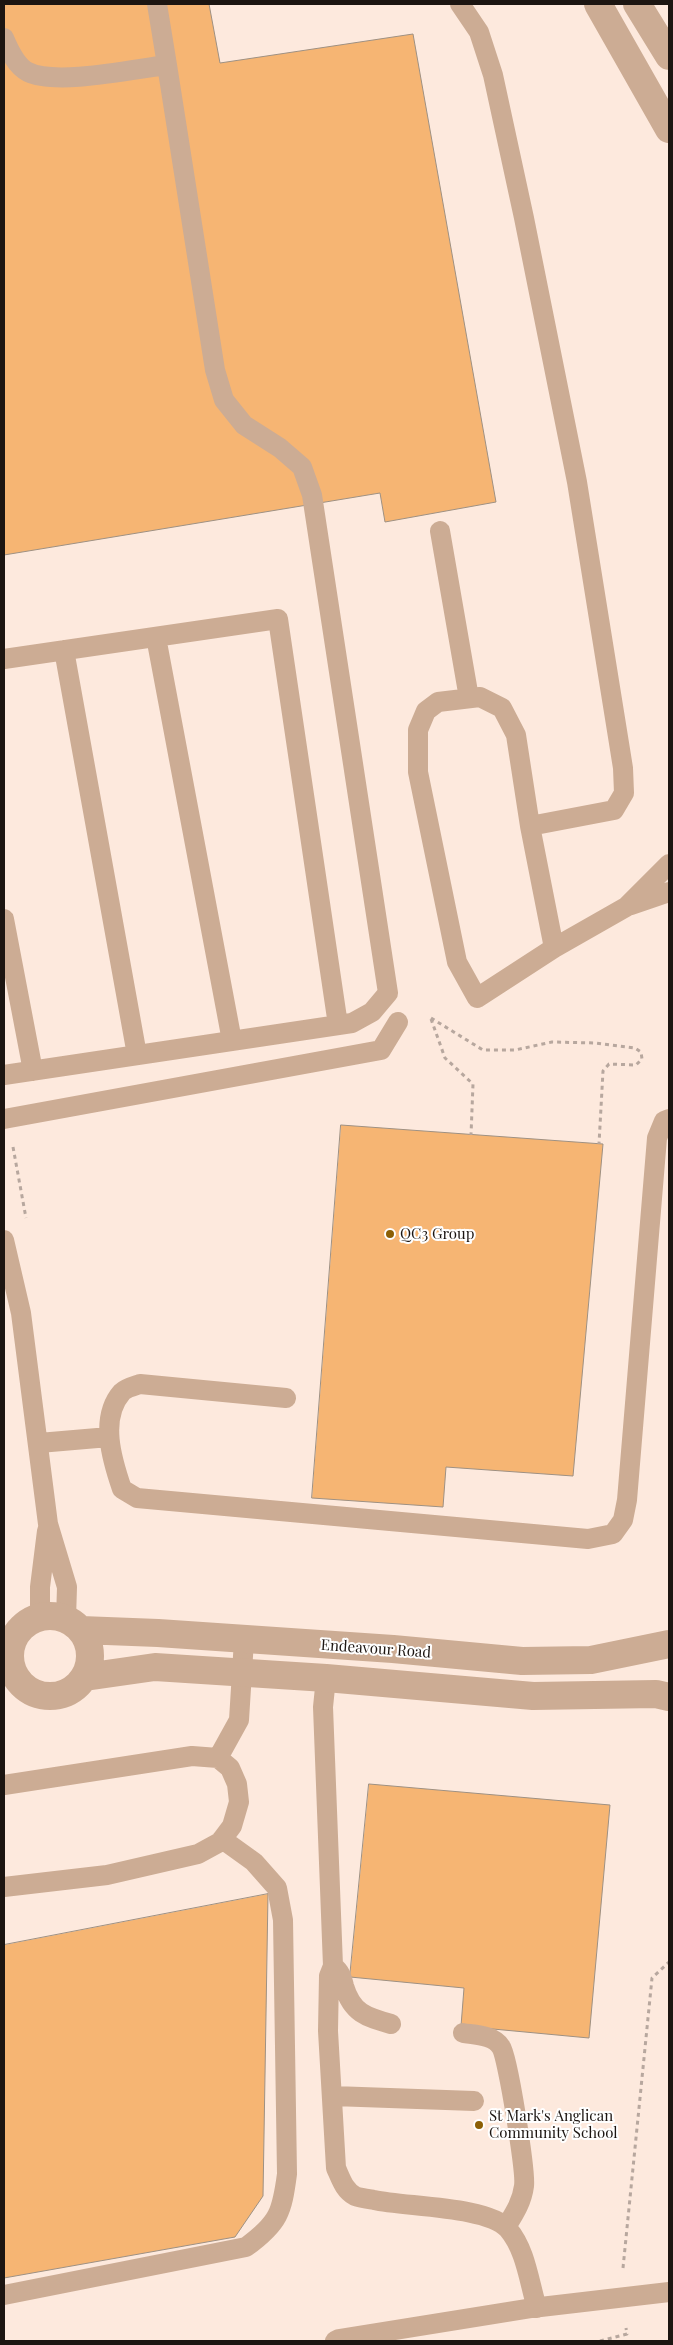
<!DOCTYPE html>
<html>
<head>
<meta charset="utf-8">
<style>
	body { margin:0 }
	#map { position:relative; width:673px; height:2345px; overflow:hidden; background:#fde9dd; font-family:"Playfair Display",serif }
	canvas { display:block }
	.frame { position:absolute; inset:0; border:5px solid #1c1511; pointer-events:none }
</style>
</head>
<body>
<div id="map">
<canvas width="673" height="2345"></canvas>
<div class="frame"></div>
</div>
<script>
const ctx = document.querySelector('canvas').getContext('2d');
ctx.lineJoin = 'round';
function fillPath(path, color) {
  ctx.fillStyle = color;
  ctx.fill(path, 'evenodd');
}
function trace(path, color, width, dash) {
  ctx.strokeStyle = color;
  ctx.lineWidth = width;
  ctx.lineCap = dash ? 'butt' : 'round';
  ctx.setLineDash(dash || []);
  ctx.stroke(path);
}
function label(font, color, halo, rows, align = 'center') {
  ctx.font = font + ' "Playfair Display",serif';
  ctx.lineWidth = 4;
  ctx.setLineDash([]);
  ctx.textBaseline = 'middle';
  ctx.strokeStyle = halo;
  ctx.fillStyle = color;
  for (const [text, x, y, turn = 0] of rows) {
    ctx.save();
    ctx.translate(x, y);
    ctx.rotate((+turn || 0) * Math.PI / 180);
    ctx.textAlign = isNaN(turn) ? turn : align;
    if (halo) ctx.strokeText(text, 0, 0);
    ctx.fillText(text, 0, 0);
    ctx.restore();
  }
}
const building = new Path2D(`
	M4,4H209L220,63L413,34L496,502L385,522L380,493L4,555Z
	M341,1125L603,1144L573,1476L446,1467L443,1507L312,1498Z
	M369,1784L610,1805L589,2038L461,2026L464,1988L350,1977Z
	M268,1894L263,2196L235,2237L4,2278V1945Z`);
fillPath(building, '#f6b573');
trace(building, '#9e9082', 1);
trace(new Path2D(`
	M431,1018L483,1050H515L552,1042L595,1043L635,1048L641,1052L642,1059L636,1065L609,1064L603,1071L599,1144
	M431,1019L445,1058L473,1084L471,1135
	M13,1147L26,1218
	M623,2268L652,1978L669,1962
	M600,2341L627,2334L626,2328`), '#b7a79e', 3, [4, 4]);
trace(new Path2D(`
	M460,4L479,32L493,75L524,218L577,482L623,768L624,793L614,810L530,826
	M4,38C9,50 16,66 28,72C56,86 134,69 167,65L157,4
	M440,531L469,698
	M156,637L232,1041
	M64,650L137,1055
	M4,659L278,619L338,1025
	M631,905L669,892
	M4,919L33,1071
	M554,948L530,826L516,735L502,708L480,697L438,702L426,711L418,730V772L457,962L477,998L554,948L626,907L669,864
	M4,1075L352,1023L372,1012L388,993L312,495L302,467L280,448L244,425L224,400L215,370L167,65
	M4,1119L381,1050L398,1022
	M4,1240L21,1313L48,1524L67,1587L66,1619
	M286,1398L140,1384C134,1386 126,1388 122,1392C99,1418 112,1460 122,1489L137,1498L588,1539L613,1534L623,1520L627,1500L657,1138L664,1121L669,1119
	M39,1443L109,1437
	M40,1617V1587L47,1531
	M326,1678L323,1707L333,1966L329,1976L328,2031L336,2168C341,2179 344,2190 355,2196C360,2198 368,2199 374,2200C405,2207 488,2206 508,2229C526,2250 529,2282 537,2308
	M218,1758L239,1720L244,1640
	M4,1785L192,1756L218,1758L230,1768L237,1784L239,1802L232,1826L220,1842L198,1854L107,1875L4,1887
	M333,1966C341,1972 342,1978 344,1986C352,2013 366,2017 391,2024
	M463,2033C475,2035 494,2035 501,2047C508,2057 526,2173 524,2186C522,2202 514,2214 506,2227
	M333,2096L474,2101
	M4,2295L246,2247C279,2223 282,2212 287,2174L283,1920L277,1888L254,1862L222,1839
	M335,2341L339,2339L532,2308L669,2292`), '#ccac94', 20);
trace(new Path2D(`
	M598,4L669,129
	M637,4L669,56
	M10 1656a40 40 0 1 1 80 0a40 40 0 1 1-80 0Z
	M81,1630L158,1633L393,1649L522,1661L591,1660L669,1644
	M85,1677L155,1667L326,1678L533,1696L656,1694L669,1697`), '#ccac94', 28);
for (const [x, y, r, color] of [
	[390,1234,5,"#8c5f05"],
	[479,2125,5,"#8c5f05"]
]) {
  const dot = new Path2D();
  dot.arc(x, y, r, 0, 2 * Math.PI);
  ctx.fillStyle = color;
  ctx.fill(dot);
  trace(dot, '#fff', 2);
}
label('15px', '#1c1511', '#fff', [
	["QC3 Group",400,1234],
	["St Mark's Anglican",489,2116],
	["Community School",489,2133]
], 'left');
label('15px', '#1c1511', '#fff', [
	["Endeavour Road",376,1649,4]
]);
</script>
</body>
</html>
